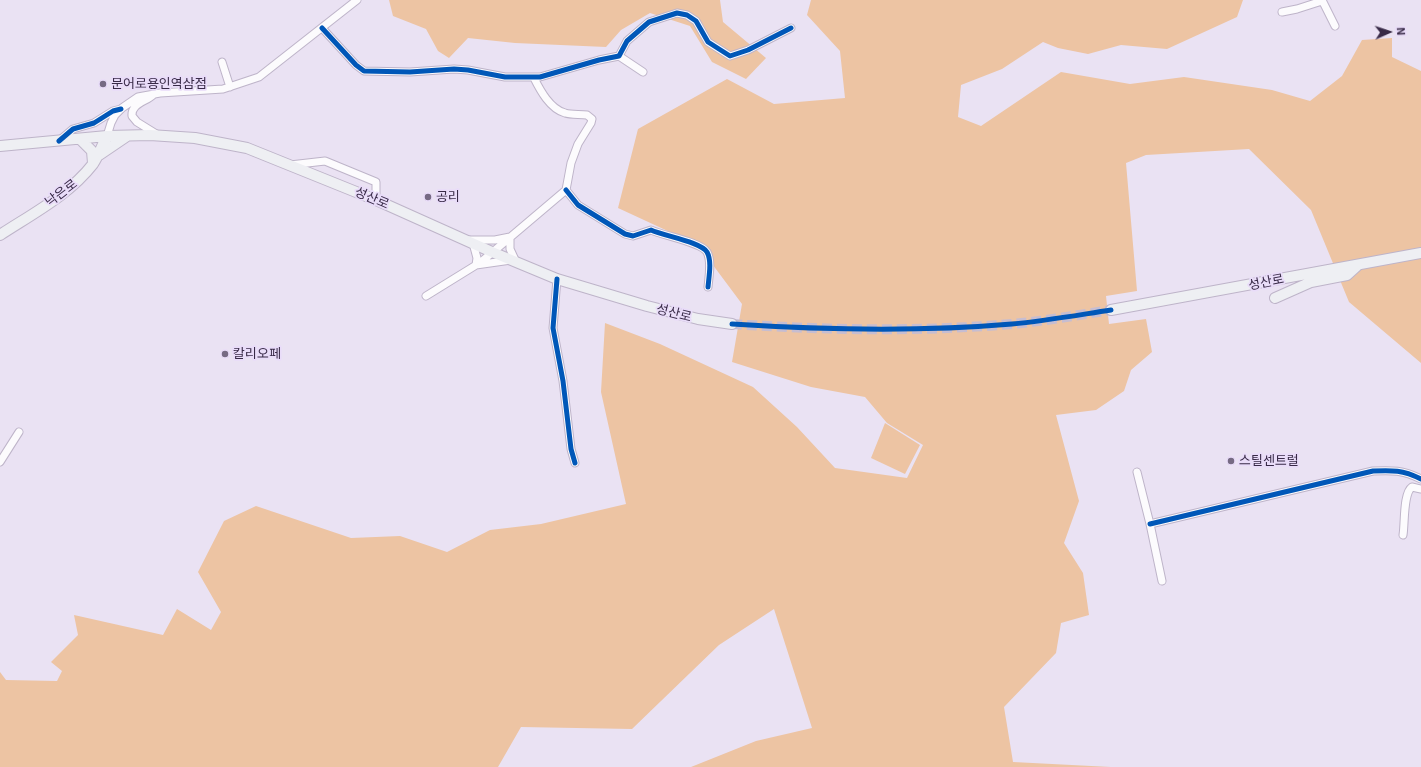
<!DOCTYPE html>
<html>
<head>
<meta charset="utf-8">
<style>
	body { margin:0 }
	#map { position:relative; width:1421px; height:767px; overflow:hidden; background:#eae2f3; font-family:"Exo 2",sans-serif }
	canvas { display:block }
	.north { position:absolute; left:1369px; top:12px; width:40px; height:40px; -webkit-text-stroke:3px #e9dcf9; paint-order:stroke; rotate:87deg; font-size:11px; font-weight:700; line-height:16px; text-align:center; color:#382a47 }
	.north::after { content:''; display:block; margin:auto; width:14px; height:18px; background:#382a47; clip-path:polygon(50% 0,100% 100%,50% 72%,0 100%) }
</style>
</head>
<body>
<div id="map">
<canvas width="1421" height="767"></canvas>
<div class="north">N</div>
</div>
<script>
const ctx = document.querySelector('canvas').getContext('2d');
ctx.lineJoin = 'round';
function fillPath(path, color) {
  ctx.fillStyle = color;
  ctx.fill(path, 'evenodd');
}
function trace(path, color, width, dash) {
  ctx.strokeStyle = color;
  ctx.lineWidth = width;
  ctx.lineCap = dash ? 'butt' : 'round';
  ctx.setLineDash(dash || []);
  ctx.stroke(path);
}
function label(font, color, halo, rows, align = 'center') {
  ctx.font = font + ' "Exo 2","Noto Sans KR",sans-serif';
  ctx.lineWidth = 3.5;
  ctx.setLineDash([]);
  ctx.textBaseline = 'middle';
  ctx.strokeStyle = halo;
  ctx.fillStyle = color;
  for (const [text, x, y, turn = 0] of rows) {
    ctx.save();
    ctx.translate(x, y);
    ctx.rotate((+turn || 0) * Math.PI / 180);
    ctx.textAlign = isNaN(turn) ? turn : align;
    if (halo) ctx.strokeText(text, 0, 0);
    ctx.fillText(text, 0, 0);
    ctx.restore();
  }
}
fillPath(new Path2D(`
	M389,0H720L723,22L766,58L746,79L712,62L690,26L650,13L621,30L606,47L515,43L468,38L449,58L438,51L426,29L393,16Z
	M811,0H1243L1237,17L1167,49L1121,45L1088,54L1058,48L1043,42L1002,69L961,85L958,117L981,126L1061,72L1130,84L1184,77L1272,90L1310,101L1342,76L1362,40L1392,38V57L1421,71V363L1349,302L1311,210L1249,149L1146,155L1126,163L1137,291L1106,296L1109,324L1146,319L1152,352L1131,370L1124,391L1096,410L1056,415L1079,501L1064,543L1083,573L1089,615L1061,623L1056,653L1004,707L1013,762L1111,767H691L756,741L812,728L774,609L719,645L632,729L521,727L498,767H0V672L6,680L57,681L62,671L51,662L78,635L74,615L163,635L177,609L211,630L221,612L198,572L224,521L256,506L351,538L400,536L447,552L490,530L541,524L626,504L601,392L605,323L660,344L753,387L797,427L835,468L907,478L923,445L887,423L865,397L811,387L732,362L742,304L698,245L618,208L638,129L727,79L774,104L845,98L840,51L807,15Z
	M885,423L920,445L905,474L871,458Z`), '#edc4a3');
trace(new Path2D(`
	M732,324C825,330 919,332 1012,324C1045,321 1078,315 1111,310`), '#c6bdd1', 10, [10, 5]);
const minor = new Path2D(`
	M1322,0L1335,26
	M1282,12L1297,9L1322,1
	M322,28L356,65L364,71L410,72L454,69L468,70L505,77H540L599,60L619,56L627,41L649,22L677,13L687,15L696,21L708,42L730,56L748,50L791,28
	M619,56L643,72
	M222,62L230,87
	M153,95C145,102 131,104 132,116L137,122L158,135
	M107,136L111,123L115,115L122,108L138,97L160,93L223,89L259,77L357,0
	M59,141L73,129L94,123L113,111L121,109
	M290,165L325,161L376,182V200
	M566,190L578,205L625,234L633,236L651,230C664,236 701,242 707,252C712,261 709,276 708,287
	M469,240H495L510,237V249L516,262
	M473,243L477,258L476,265L511,260
	M557,279L553,328L563,381L571,449L575,463
	M426,296L481,262L566,190L571,163L578,144L591,123L592,119L587,115C580,114 571,115 565,113C550,109 540,90 534,78
	M0,462L19,432
	M1137,472L1150,524L1162,581
	M1150,524L1373,471C1392,470 1403,470 1421,479
	M1403,535C1405,523 1403,493 1412,487L1421,489`);
const secondary = new Path2D(`
	M80,139L92,151L93,163
	M0,146L107,136L150,135L195,138L247,148L376,200L492,252L557,279L647,306L698,319L732,324
	M99,155L127,136
	M0,235C32,214 69,195 93,164C99,155 102,145 107,136
	M1275,298L1311,282L1347,275L1358,265
	M1111,310L1421,253`);
trace(minor, '#beb4c9', 9);
trace(secondary, '#beb4c9', 12);
trace(minor, '#fcfbfd', 7);
trace(secondary, '#eeeff3', 10);
trace(new Path2D(`
	M322,28L356,65L364,71L410,72L454,69L468,70L505,77H540L599,60L619,56L627,41L649,22L677,13L687,15L696,21L708,42L730,56L748,50L791,28
	M59,141L73,129L94,123L113,111L121,109
	M566,190L578,205L625,234L633,236L651,230C664,236 701,242 707,252C712,261 709,276 708,287
	M557,279L553,328L563,381L571,449L575,463
	M732,324C825,330 919,332 1012,324C1045,321 1078,315 1111,310
	M1150,524L1373,471C1392,470 1403,470 1421,479`), '#0057b8', 5);
for (const [x, y, r, color] of [
	[103,84,4,"#766a83"],
	[428,197,4,"#766a83"],
	[225,354,4,"#766a83"],
	[1231,461,4,"#766a83"]
]) {
  const dot = new Path2D();
  dot.arc(x, y, r, 0, 2 * Math.PI);
  ctx.fillStyle = color;
  ctx.fill(dot);
  trace(dot, '#e9dcf9', 1.5);
}
label('13px', '#382a47', '#e9dcf9', [
	["문어로용인역삼점",111,84],
	["공리",436,197],
	["칼리오페",233,354],
	["스틸센트럴",1239,461]
], 'left');
label('13px', '#382a47', '#e9dcf9', [
	["낙은로",61,193,-37],
	["성산로",372,198,23],
	["성산로",1266,282,-11],
	["성산로",674,313,14]
]);
</script>
</body>
</html>
